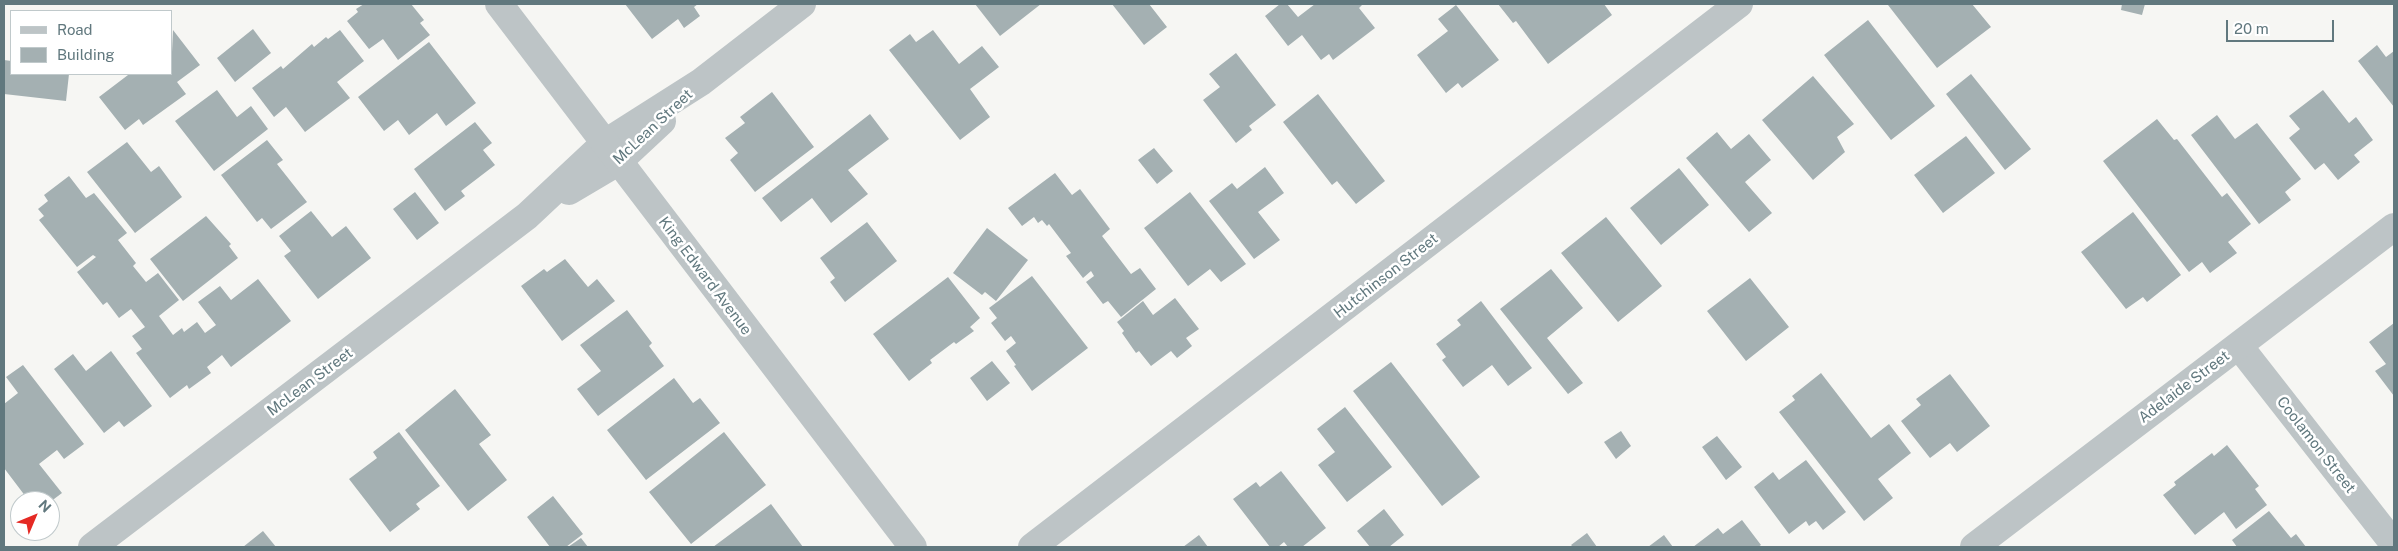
<!DOCTYPE html>
<html>
<head>
<meta charset="utf-8">
<style>
	body { margin:0 }
	#map { position:relative; width:2398px; height:551px; overflow:hidden; background:#f6f6f3; font-family:"Public Sans",sans-serif }
	canvas { display:block }
	.frame { position:absolute; inset:0; border:5px solid #61787e; pointer-events:none }
	.legend { position:absolute; left:10px; top:10px; width:162px; height:65px; box-sizing:border-box; background:#fff; border:1px solid #c0c9cb; margin:0; padding:6px 9px; list-style:none; font-size:15px; color:#61787e }
	.legend li { display:flex; align-items:center; gap:10px; height:25px }
	.legend b { width:25px; border:1px solid #c0c9cb }
	.north { position:absolute; left:10px; top:491px; width:50px; height:50px; box-sizing:border-box; background:#fff; border:1px solid #c0c9cb; border-radius:50%; rotate:45deg; font-size:14px; font-weight:700; line-height:20px; text-align:center; color:#61787e }
	.north::after { content:''; display:block; margin:auto; width:18px; height:22px; background:#e52a24; clip-path:polygon(50% 0,100% 100%,50% 72%,0 100%) }
	.scale { position:absolute; left:2226px; top:20px; width:108px; height:22px; box-sizing:border-box; border:2px solid #61787e; border-top:0; padding-left:6px; font-size:15px; line-height:18px; white-space:nowrap; color:#61787e; -webkit-text-stroke:4px #fff; paint-order:stroke }
</style>
</head>
<body>
<div id="map">
<canvas width="2398" height="551"></canvas>
<div class="frame"></div>
<ul class="legend">
<li><b style="height:6px;background:#bdc4c6"></b>Road</li>
<li><b style="height:14px;background:#a4b0b2"></b>Building</li>
</ul>
<div class="north">N</div>
<div class="scale">20 m</div>
</div>
<script>
const ctx = document.querySelector('canvas').getContext('2d');
ctx.lineJoin = 'round';
function fillPath(path, color) {
  ctx.fillStyle = color;
  ctx.fill(path, 'evenodd');
}
function trace(path, color, width, dash) {
  ctx.strokeStyle = color;
  ctx.lineWidth = width;
  ctx.lineCap = dash ? 'butt' : 'round';
  ctx.setLineDash(dash || []);
  ctx.stroke(path);
}
function label(font, color, halo, rows, align = 'center') {
  ctx.font = font + ' "Public Sans",sans-serif';
  ctx.lineWidth = 5;
  ctx.setLineDash([]);
  ctx.textBaseline = 'middle';
  ctx.strokeStyle = halo;
  ctx.fillStyle = color;
  for (const [text, x, y, turn = 0] of rows) {
    ctx.save();
    ctx.translate(x, y);
    ctx.rotate((+turn || 0) * Math.PI / 180);
    ctx.textAlign = isNaN(turn) ? turn : align;
    if (halo) ctx.strokeText(text, 0, 0);
    ctx.fillText(text, 0, 0);
    ctx.restore();
  }
}
fillPath(new Path2D(`
	M364,4H411L424,20L420,23L430,35L398,60L383,39L369,49L347,21L358,12L356,9Z
	M625,4H698L694,7L700,16L684,28L678,19L652,39Z
	M975,4H1041L1000,36Z
	M1112,4H1149L1167,27L1144,45Z
	M1280,4H1287L1298,17L1315,4H1361L1362,5L1359,8L1375,28L1333,60L1329,54L1321,60L1302,35L1288,46L1265,16Z
	M1498,4H1604L1612,15L1548,64L1516,21L1513,23Z
	M1890,4H1972L1991,27L1937,68L1888,5Z
	M2122,4H2145L2142,15L2121,10Z
	M1456,5L1499,60L1462,88L1458,83L1446,93L1417,55L1448,31L1438,19Z
	M1868,20L1935,106L1891,140L1824,55Z
	M253,29L271,53L235,82L217,58Z
	M173,30L200,65L177,82L186,94L143,125L139,119L125,130L99,97L128,75L126,74H171Z
	M340,30L364,61L337,82L350,98L305,132L286,107L274,117L252,88L281,66L283,69L312,44L314,47L326,37L328,39Z
	M933,30L959,64L982,46L999,67L970,89L990,117L960,140L889,50L910,34L916,42Z
	M429,42L476,103L446,126L437,113L409,135L398,120L384,131L358,97Z
	M2377,45L2386,57L2394,51V107L2358,61Z
	M1236,53L1276,105L1249,126L1252,130L1236,143L1203,100L1220,87L1209,74Z
	M4,60L11,61V74H69L66,101L4,94Z
	M1971,74L2031,149L2005,170L1946,94Z
	M1813,76L1854,124L1837,137L1845,152L1813,180L1762,120Z
	M217,90L237,117L251,106L268,129L214,171L175,121Z
	M2323,90L2349,123L2356,117L2373,140L2354,155L2360,162L2338,180L2324,163L2315,170L2289,138L2300,129L2289,116Z
	M772,92L814,147L755,192L730,160L738,153L725,138L745,123L740,117Z
	M1318,94L1385,181L1356,204L1337,181L1332,185L1283,122Z
	M870,114L889,139L848,170L868,194L831,223L812,198L781,222L762,198Z
	M2217,115L2235,139L2257,123L2301,179L2285,192L2291,200L2259,224L2191,135Z
	M2157,119L2174,140L2177,139L2222,197L2227,193L2251,224L2228,242L2237,253L2210,273L2202,262L2189,272L2103,161Z
	M475,122L492,143L483,150L495,165L461,191L465,196L445,211L414,169Z
	M1717,132L1731,149L1749,134L1771,160L1745,182L1772,213L1749,232L1686,158Z
	M1966,136L1995,173L1943,213L1914,175Z
	M267,140L283,160L277,164L307,202L271,229L262,218L257,222L221,175Z
	M127,142L151,172L159,166L182,197L135,233L87,172Z
	M1154,148L1173,171L1157,184L1138,160Z
	M1265,167L1284,193L1258,212L1280,240L1254,259L1209,201L1232,183L1237,189Z
	M1679,168L1709,205L1661,245L1630,208Z
	M1055,173L1072,195L1080,189L1110,229L1102,236L1131,274L1140,268L1156,289L1121,317L1108,301L1103,304L1086,282L1094,276L1091,271L1083,278L1066,256L1071,253L1049,224L1047,226L1042,220L1038,223L1034,217L1022,226L1008,208Z
	M69,176L86,198L94,193L127,233L118,240L136,263L133,266L146,282L158,273L179,300L159,316L173,335L182,328L184,332L197,322L205,333L216,325L198,302L220,286L231,300L258,279L291,321L231,367L222,355L207,367L211,373L189,389L187,385L170,398L136,353L142,349L132,336L145,327L131,309L119,318L107,302L103,305L77,272L96,257L93,255L77,267L39,220L44,216L38,209L48,201L44,195Z
	M415,192L439,223L417,240L393,209Z
	M1190,192L1246,264L1221,282L1210,269L1188,286L1144,228Z
	M311,211L332,237L346,226L371,258L318,299L284,256L291,251L279,236Z
	M2133,212L2181,275L2147,302L2143,297L2126,309L2081,252Z
	M206,216L231,244L229,246L238,258L183,301L150,259Z
	M1606,217L1662,286L1618,322L1561,253Z
	M867,222L897,261L845,302L830,282L835,278L820,258Z
	M987,228L1028,260L996,301L985,292L982,295L953,273Z
	M565,259L588,287L597,279L615,301L562,341L521,286L544,269L547,272Z
	M1551,269L1583,308L1547,338L1583,383L1568,394L1500,309Z
	M1032,276L1088,348L1032,391L1014,366L1016,365L1006,351L1016,343L1011,336L1005,341L991,323L997,318L989,308Z
	M948,277L980,318L970,327L974,331L956,344L954,342L930,360L932,363L909,381L873,334Z
	M1750,278L1789,327L1746,361L1707,311Z
	M1175,298L1199,329L1186,338L1192,346L1177,358L1171,351L1151,366L1139,351L1136,353L1122,333L1124,331L1117,322L1143,301L1153,315Z
	M1481,301L1532,368L1508,386L1492,365L1463,387L1442,360L1446,357L1436,344L1461,325L1457,320Z
	M627,310L652,343L649,346L664,366L598,416L577,389L601,371L580,345Z
	M2394,323V396L2375,371L2386,364L2369,342Z
	M111,351L152,406L124,427L119,421L104,433L54,369L73,354L86,371Z
	M992,361L1010,383L987,401L970,378Z
	M1391,362L1480,477L1442,506L1353,391Z
	M23,365L84,444L64,459L57,450L39,464L62,493L50,502L29,501L4,468V404L18,393L6,377Z
	M1821,373L1871,438L1889,424L1911,453L1878,479L1893,498L1864,521L1779,412L1795,400L1792,396Z
	M1950,374L1990,426L1957,452L1950,443L1930,458L1901,421L1921,405L1916,399Z
	M674,378L693,403L700,398L720,423L646,480L607,430Z
	M455,389L491,435L479,444L507,480L468,511L405,430Z
	M1345,407L1392,467L1347,502L1318,465L1335,452L1317,429Z
	M1621,431L1631,446L1616,459L1604,442Z
	M399,432L440,486L416,504L420,509L390,532L349,479L377,458L373,452Z
	M724,432L766,485L691,544L649,492Z
	M1717,436L1742,467L1726,480L1702,447Z
	M2227,445L2259,486L2255,489L2267,505L2236,529L2224,512L2195,535L2163,495L2176,485L2174,482L2212,453L2214,456Z
	M1806,460L1846,512L1823,530L1816,521L1809,526L1806,521L1789,534L1754,487L1773,472L1779,480Z
	M1281,471L1326,528L1302,547H1288L1284,542L1278,547H1270L1233,499L1256,482L1260,487Z
	M553,496L583,534L566,547H550L527,517Z
	M771,504L803,547H713Z
	M1384,509L1404,535L1389,547H1370L1357,531Z
	M2269,511L2291,538L2296,534L2306,547H2237L2232,540Z
	M1742,520L1761,545L1758,547H1693L1718,528L1723,534Z
	M263,531L276,547H243Z
	M1587,533L1597,547H1573L1571,545Z
	M1199,535L1208,547H1183Z
	M1664,535L1673,547H1648Z
	M581,538L588,547H568Z`), '#a4b0b2');
trace(new Path2D(`
	M569,191L618,162L662,121
	M2239,346L2394,544
	M92,547L527,216L605,143L701,82L802,4
	M1032,547L1739,4`), '#bdc4c6', 28);
trace(new Path2D(`
	M499,4L913,547
	M1974,547L2394,227`), '#bdc4c6', 28);
label('15px', '#61787e', '#fff', [
	["McLean Street",653,127,-43],
	["King Edward Avenue",705,276,53],
	["Hutchinson Street",1386,276,-38],
	["McLean Street",310,382,-37],
	["Adelaide Street",2184,387,-37],
	["Coolamon Street",2316,445,52]
]);
</script>
</body>
</html>
